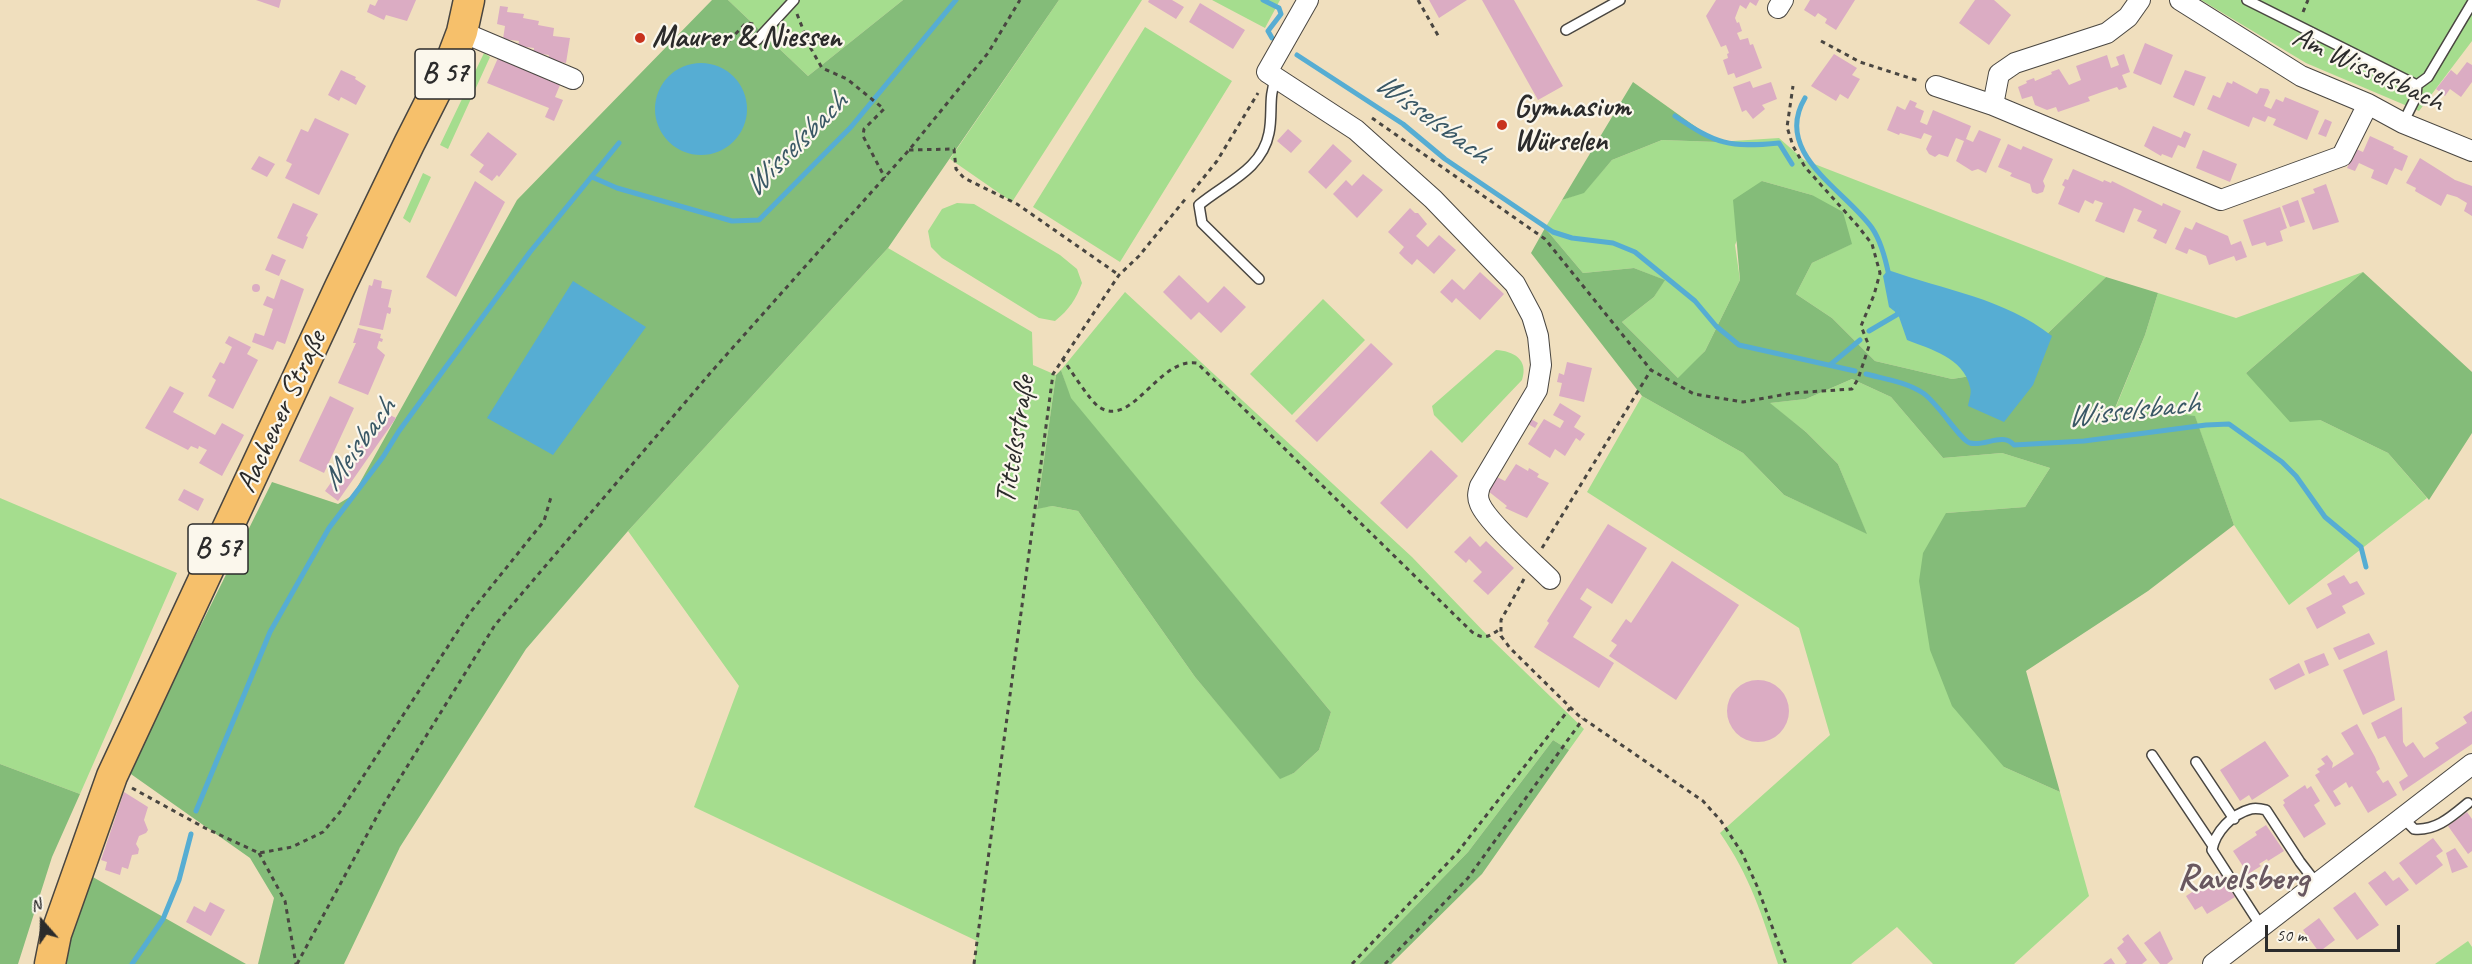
<!DOCTYPE html>
<html>
<head>
<meta charset="utf-8">
<style>
	body { margin:0 }
	#map { position:relative; width:2472px; height:964px; overflow:hidden; background:#f0dfbe; font-family:Caveat,sans-serif }
	canvas { display:block }
	.north { position:absolute; left:12px; top:892px; width:60px; height:60px; -webkit-text-stroke:4px #fbf7ec; paint-order:stroke; rotate:340deg; font-size:16px; font-weight:700; line-height:24px; text-align:center; color:#2b2b2b }
	.north::after { content:''; display:block; margin:auto; width:21px; height:27px; background:#2b2b2b; clip-path:polygon(50% 0,100% 100%,50% 72%,0 100%) }
	.scale { position:absolute; left:2265px; top:925px; width:135px; height:27px; box-sizing:border-box; border:3px solid #2b2b2b; border-top:0; padding-left:8px; font-size:18px; line-height:21px; white-space:nowrap; color:#2b2b2b; -webkit-text-stroke:4px #fbf7ec; paint-order:stroke }
</style>
</head>
<body>
<div id="map">
<canvas width="2472" height="964"></canvas>
<div class="north">N</div>
<div class="scale">50 m</div>
</div>
<script>
const ctx = document.querySelector('canvas').getContext('2d');
ctx.lineJoin = 'round';
function fillPath(path, color) {
  ctx.fillStyle = color;
  ctx.fill(path, 'evenodd');
}
function trace(path, color, width, dash) {
  ctx.strokeStyle = color;
  ctx.lineWidth = width;
  ctx.lineCap = dash ? 'butt' : 'round';
  ctx.setLineDash(dash || []);
  ctx.stroke(path);
}
function label(font, color, halo, rows, align = 'center') {
  ctx.font = font + ' Caveat,sans-serif';
  ctx.lineWidth = 4.5;
  ctx.setLineDash([]);
  ctx.textBaseline = 'middle';
  ctx.strokeStyle = halo;
  ctx.fillStyle = color;
  for (const [text, x, y, turn = 0] of rows) {
    ctx.save();
    ctx.translate(x, y);
    ctx.rotate((+turn || 0) * Math.PI / 180);
    ctx.textAlign = isNaN(turn) ? turn : align;
    if (halo) ctx.strokeText(text, 0, 0);
    ctx.fillText(text, 0, 0);
    ctx.restore();
  }
}
fillPath(new Path2D(`
	M728,0H903L808,76Z
	M1059,0H1142L1012,202L950,159Z
	M1212,0H1280L1265,28Z
	M2201,0H2472V41L2419,111L2306,63Z
	M1145,27L1232,81L1120,262L1033,207Z
	M484,53L490,57L448,149L440,145Z
	M1779,138L1804,160L2106,277L2045,336L2021,368L1952,379L1875,361L1832,318L1796,294L1812,263L1851,244L1812,195L1762,181L1735,245L1740,280L1705,351L1679,379L1622,322L1654,297L1664,280L1634,268L1583,273L1545,228L1562,200L1584,192L1612,160L1662,140L1717,142Z
	M423,173L431,177L410,223L403,218Z
	M957,203L974,204L1060,255L1077,269L1082,283C1076,299 1069,310 1055,321L1039,318L942,258L931,247L928,231L942,209Z
	M888,248L1032,332L1033,365L1056,375L1037,508L1052,506L1078,511L1195,677L1280,778L1294,773L1319,750L1331,712L1070,398L1061,370L1125,292L1412,557L1490,638L1584,729L1569,750L1553,740L1468,852L1359,964H974L977,941L694,807L739,686L628,531Z
	M2363,272L2246,373L2320,420L2388,453L2427,498L2289,605L2234,525L2195,417L2178,414H2113L2145,335L2158,293L2236,318Z
	M1323,299L1365,340L1292,415L1250,374Z
	M1496,350C1513,351 1529,359 1522,380L1462,443L1434,415L1432,406Z
	M1852,379L1891,397L1943,458L2002,453L2050,468L2025,507L1946,513L2004,767L2060,792L2089,896L2014,964H1933L1897,927L1851,964H1778C1762,915 1750,876 1720,833L1830,735L1799,628L1587,492L1642,396L1743,453L1784,495L1866,533L1838,464L1806,432L1769,403L1806,399Z
	M0,498L177,573L80,794L0,764Z
	M2468,941L2472,947V964H2435Z`), '#a5dd8e');
fillPath(new Path2D(`
	M712,0H728L808,76L903,0H1059L888,248L628,531L526,649L400,847L344,964H258L274,898L250,858L128,772L272,482L338,504L353,495L517,200Z
	M1633,82L1717,142L1662,140L1612,160L1584,193L1562,200Z
	M1762,181L1812,195L1843,212L1852,244L1812,263L1796,294L1832,318L1875,361L1952,379L2021,368L2045,336L2106,277L2158,293L2145,335L2113,413L2178,414L2195,416L2234,525L2148,591L2026,671L2060,792L2004,767L1952,706L1930,650L1919,581L1923,553L1946,513L2025,507L2050,468L2002,453L1943,458L1891,397L1852,379L1806,399L1770,403L1806,432L1838,464L1867,534L1784,495L1743,453L1642,396L1531,253L1545,228L1583,273L1634,268L1665,280L1654,297L1622,322L1678,378L1705,351L1740,280L1733,200Z
	M2363,272L2472,372V433L2429,500L2388,453L2320,420L2290,422L2246,373Z
	M1061,370L1071,398L1331,712L1319,750L1294,773L1280,779L1195,677L1078,511L1052,506L1037,509L1056,375Z
	M1553,740L1569,750L1482,874L1391,964H1359L1468,852Z
	M0,764L80,794L52,857L18,964H0Z
	M91,876L246,964H66L69,945Z`), '#84bc79');
fillPath(new Path2D(`
	M655 109a46 46 0 1 1 92 0a46 46 0 1 1-92 0Z
	M1888,270C1944,290 2004,298 2052,336L2033,385L2004,422L1968,406C1969,400 1972,392 1970,387C1964,358 1930,349 1907,340L1898,314L1889,307L1883,276Z
	M573,281L646,327L553,455L487,418Z`), '#56add3');
trace(new Path2D(`
	M1263,0L1279,8L1281,14L1268,31L1272,38
	M1297,55L1403,124L1445,159L1553,232L1572,238L1613,243L1635,252L1695,301L1716,326L1739,345L1855,371
	M1805,98C1772,153 1845,190 1872,228C1881,241 1886,261 1889,276
	M1675,116C1716,144 1729,148 1779,143L1792,164
	M592,177L617,188L732,221L759,220L851,127L956,0
	M1869,331L1898,314L1897,309
	M1830,365L1860,340
	M1866,374C1885,379 1906,382 1923,393C1938,403 1961,441 1970,443C1984,447 2003,432 2014,445L2084,441L2206,425L2229,424L2282,462L2296,476L2325,517L2361,547L2366,567
	M196,811L270,632L329,528L383,457L399,431L530,252L619,143
	M132,964L163,919L179,880L191,834`), '#56add3', 5);
fillPath(new Path2D(`
	M256,0H281L279,8Z
	M378,0H416L407,21L386,15L384,20L367,12L370,4L375,6Z
	M1149,0H1172L1184,7L1176,19L1148,2Z
	M1429,0H1467L1439,18Z
	M1482,0H1514L1563,86L1538,100Z
	M1716,0H1759L1756,6L1750,2L1746,9L1740,5L1735,18L1737,23L1739,22L1742,31L1737,33L1740,40L1748,38L1750,45L1753,44L1762,68L1736,78L1734,73L1728,75L1723,60L1728,58L1727,54L1729,53L1726,45L1721,47L1706,16Z
	M1810,0H1855L1836,30L1825,23L1827,19L1818,13L1815,17L1804,10Z
	M1975,0H1994L2011,15L1989,45L1959,23Z
	M1200,3L1245,30L1233,49L1189,22Z
	M500,6L508,7L507,12L524,14L523,18L539,21L538,25L554,28L553,36L570,38L566,63L548,60L549,55L533,53L534,48L518,46L519,41L503,39L505,26L497,24Z
	M2145,43L2173,55L2161,85L2133,73Z
	M1834,54L1857,68L1852,75L1860,79L1848,99L1840,94L1836,101L1811,86Z
	M2124,54L2130,72L2122,75L2127,87L2119,90L2117,87L2102,92L2088,97L2090,101L2058,112L2056,107L2047,110L2035,105L2032,96L2022,99L2018,87L2027,83L2026,81L2034,78L2035,81L2052,74L2051,72L2059,69L2069,85L2081,80L2076,66L2107,55L2111,68L2119,65L2116,57Z
	M498,58L560,85L555,97L563,100L554,121L545,117L549,108L487,83Z
	M2467,62L2472,65V82L2461,97L2450,89L2445,96L2436,89L2451,70L2457,75Z
	M341,70L356,77L355,79L366,86L356,105L341,97L339,101L328,95Z
	M2185,70L2206,77L2194,106L2173,97Z
	M1750,81L1753,88L1771,82L1777,99L1762,105L1765,109L1753,119L1746,110L1742,112L1733,87Z
	M2233,81L2257,94L2260,88L2268,89L2270,92L2264,106L2271,109L2276,99L2283,102L2285,97L2319,111L2307,140L2273,125L2276,119L2268,116L2265,122L2253,117L2249,127L2207,109L2213,95L2220,98L2227,82L2232,84Z
	M1910,100L1917,103L1915,107L1924,111L1920,122L1927,125L1933,110L1971,126L1966,139L1973,142L1979,130L2001,139L1986,173L1978,169L1972,171L1956,161L1964,141L1956,138L1948,157L1939,154L1935,157L1929,154L1926,149L1932,136L1924,133L1921,139L1900,133L1899,135L1887,130L1897,106L1905,110Z
	M315,118L349,134L319,195L285,178L292,164L286,161L301,129L308,132Z
	M2325,119L2332,122L2326,137L2318,134Z
	M2153,126L2181,138L2184,131L2191,134L2185,148L2178,145L2172,158L2162,154L2161,156L2144,146Z
	M1288,129L1302,141L1291,153L1277,141Z
	M488,132L517,154L499,177L497,175L492,181L479,172L484,165L470,155Z
	M2370,136L2394,147L2393,149L2408,156L2402,171L2395,168L2387,185L2371,178L2374,170L2359,163L2355,171L2347,168L2356,149L2363,152Z
	M1333,144L1352,161L1326,189L1308,172Z
	M2008,144L2021,150L2023,146L2053,159L2043,181L2045,186L2043,192L2037,194L2032,192L2030,184L2010,176L2012,173L1998,167Z
	M2203,150L2237,164L2230,182L2196,168Z
	M259,156L275,164L267,177L251,169Z
	M2420,158L2455,180L2472,186V216L2464,211L2467,203L2457,197L2447,194L2441,206L2415,191L2416,188L2406,183Z
	M2073,169L2103,182L2104,180L2111,183L2112,181L2162,206L2163,203L2181,211L2166,244L2153,238L2157,230L2137,221L2142,211L2134,208L2124,233L2095,221L2103,203L2095,200L2093,204L2085,200L2079,213L2058,204L2065,187L2062,185L2065,179L2068,180Z
	M1363,174L1383,190L1357,218L1333,194L1346,180L1352,186Z
	M475,181L505,202L456,297L426,277Z
	M2326,184L2339,222L2313,230L2301,198L2315,193L2313,189Z
	M2298,200L2305,222L2290,227L2282,206Z
	M293,203L318,214L306,236L308,237L303,249L277,238Z
	M2280,207L2287,228L2280,231L2283,241L2267,246L2265,242L2252,246L2243,220Z
	M1410,208L1415,213H1418L1427,224L1416,236L1428,247L1439,235L1456,250L1434,274L1417,259L1412,265L1405,259L1399,253L1404,247L1388,232Z
	M2196,222L2228,236L2231,245L2241,241L2247,257L2236,261L2234,256L2209,265L2206,256L2189,249L2187,254L2175,249L2185,227L2192,230Z
	M272,254L286,260L279,276L265,270Z
	M1480,272L1504,294L1480,320L1456,298L1452,303L1440,292L1452,279L1464,290Z
	M1179,275L1208,303L1224,286L1246,307L1221,333L1199,312L1191,320L1163,292Z
	M281,279L304,289L285,344L277,341L273,350L252,342L255,333L264,336L273,309L263,305L267,296L274,299Z
	M374,279L382,281L381,288L392,290L388,307L391,308V311L390,314L387,313L383,330L359,325L369,285L372,286Z
	M252 288a4 4 0 1 1 8 0a4 4 0 1 1-8 0Z
	M358,328L381,334L380,338L383,339L382,342L379,341L377,348L385,355L368,395L338,383L356,343H353Z
	M229,336L251,347L247,354L258,360L233,409L208,396L216,380L212,377L220,362L224,364L232,347L225,343Z
	M1371,343L1393,364L1317,442L1295,421Z
	M1567,362L1592,368L1584,402L1559,396L1562,383L1557,382L1559,373L1564,375Z
	M170,386L184,393L173,412L215,435L222,423L244,435L222,476L199,463L207,450L199,446L198,449L191,446L188,450L145,428Z
	M330,396L354,408L324,473L299,461Z
	M1560,403L1581,416L1574,427L1585,434L1580,441L1576,438L1565,456L1555,449L1550,458L1528,444L1544,419L1560,428L1564,421L1553,415Z
	M382,411L396,418L338,501L325,491Z
	M1531,419L1538,423L1535,428L1528,424Z
	M1431,450L1458,476L1407,529L1380,503Z
	M1516,464L1528,471L1529,468L1539,474L1537,477L1549,483L1527,518L1505,508L1507,506L1488,491L1497,477L1505,481Z
	M184,489L204,499L198,511L178,500Z
	M1608,524L1647,548L1612,604L1587,588L1580,599L1592,607L1573,637L1614,663L1599,688L1534,647L1549,623L1547,621Z
	M1470,536L1480,547L1486,541L1514,568L1488,595L1473,581L1482,572L1469,559L1466,563L1454,552Z
	M1672,561L1739,605L1676,700L1609,656L1617,645L1611,641L1626,619L1631,623Z
	M2344,575L2350,584L2357,581L2365,594L2342,606L2346,613L2317,629L2306,608L2332,594L2327,584Z
	M2369,633L2375,644L2339,660L2333,648Z
	M2387,650L2395,700L2363,715L2343,670Z
	M2324,653L2329,665L2309,674L2304,661Z
	M2299,663L2305,675L2275,690L2269,679Z
	M1727 711a31 31 0 1 1 62 0a31 31 0 1 1-62 0Z
	M2402,707L2403,742L2406,747L2413,742L2424,758L2439,748L2435,743L2467,723L2463,717L2472,711V744L2403,791L2399,782L2408,776L2385,736L2378,739L2371,723Z
	M2357,724L2375,757L2380,769L2376,772L2383,783L2388,780L2397,795L2368,813L2352,786L2349,788L2346,782L2333,791L2341,804L2335,807L2315,775L2320,772L2317,769L2325,764L2321,759L2327,755L2333,763L2332,768L2354,754L2341,733Z
	M2265,741L2289,776L2252,800L2249,795L2240,801L2220,770Z
	M2305,785L2307,789L2311,786L2320,801L2314,805L2326,824L2304,838L2283,805L2285,803L2283,800Z
	M124,792L148,807L144,820L148,830L146,833L139,836L136,844L139,849L138,854L132,855L128,869L122,867L120,875L105,870L107,862L101,860Z
	M2467,812L2472,819V851L2468,854L2448,826Z
	M2266,825L2284,851L2268,861L2267,859L2259,864L2261,866L2248,874L2233,851L2257,835L2255,832Z
	M2433,838L2443,851L2436,856L2443,865L2416,885L2399,863Z
	M2455,848L2468,867L2452,873L2446,853Z
	M2385,871L2393,881L2399,877L2409,890L2386,906L2368,883Z
	M2220,874L2235,897L2207,914L2202,906L2195,910L2186,896Z
	M2355,892L2379,925L2357,940L2333,908Z
	M210,902L225,910L211,936L186,922L194,906L205,912Z
	M2319,918L2335,940L2319,952L2303,930Z
	M2160,931L2173,959L2167,964H2160L2144,943Z
	M2128,934L2147,960L2142,964H2125L2127,962L2117,948L2124,942L2122,939Z
	M2111,958L2115,964H2103Z`), '#dbacc3');
const service = new Path2D(`
	M2247,0L2417,85
	M1566,30L1620,0
	M757,40L794,0
	M2403,123L2416,97L2417,85L2428,77L2472,3
	M1259,279L1202,223L1199,205C1225,183 1262,170 1269,133C1273,113 1268,97 1276,78
	M2152,755L2213,846
	M2196,762L2234,819
	M2403,818L2414,829C2436,831 2451,817 2468,803
	M2261,926L2212,850C2215,832 2232,814 2251,809C2255,808 2262,809 2266,810L2300,862L2317,884`);
const minor = new Path2D(`
	M1308,0L1267,72L1356,130L1433,199L1515,284L1532,316L1538,336L1541,365L1537,390L1480,486C1478,493 1477,497 1480,504C1488,523 1534,563 1550,579
	M2180,0L2301,76L2368,104L2403,123L2472,151
	M1778,8L1783,0
	M462,32L573,79
	M1936,86L1993,105L2221,200L2342,156L2368,104
	M1993,105L1999,74L2015,63L2107,33L2128,17L2140,0
	M2213,964L2472,764`);
const primary = new Path2D(`
	M50,964L56,934L112,776L340,287L409,144L451,61L462,32L469,0`);
trace(service, '#494641', 12);
trace(minor, '#494641', 22);
trace(primary, '#494641', 33);
trace(new Path2D(`
	M1418,0L1440,39
	M2303,12L2308,0
	M797,14L810,47L822,68L847,79L884,109L864,129L863,136L885,178
	M1821,41L1860,62L1919,81
	M723,47L746,23L754,24
	M1372,118L1545,239L1651,370L1694,394L1743,402L1793,393L1852,389L1858,379L1869,346L1861,326L1874,295L1880,273L1872,244L1857,225L1805,167L1793,146L1787,127L1793,86
	M909,150L954,149L956,169L964,178L1017,204L1119,275
	M1192,192L1217,161L1258,93
	M1062,358C1070,369 1090,401 1099,407C1133,429 1158,357 1197,363L1472,632C1484,640 1488,637 1500,629
	M1542,548L1651,370
	M1524,579L1501,620V636L1510,648L1578,715L1703,801L1721,821L1742,853L1757,886L1786,964
	M132,788L205,828L259,853L292,847L323,832L340,812L469,614L544,521L551,497
	M259,853L285,901L296,964
	M297,964L382,807L495,625L712,371L909,150L988,53L1020,0
	M974,964L1053,374L1119,275L1139,256L1187,197
	M1352,964L1457,853L1570,708
	M1385,964L1468,878L1583,719`), '#494641', 3, [4.5, 4.5]);
trace(service, '#fff', 9);
trace(minor, '#fff', 20);
trace(primary, '#f6c06b', 30);
for (const [x, y, r, color] of [
	[640,38,6,"#c8321e"],
	[1502,125,6,"#c8321e"]
]) {
  const dot = new Path2D();
  dot.arc(x, y, r, 0, 2 * Math.PI);
  ctx.fillStyle = color;
  ctx.fill(dot);
  trace(dot, '#fbf7ec', 2);
}
for (const [x, y, w] of [
	[445,74,60],
	[218,549,60]
]) {
  const box = new Path2D();
  box.roundRect(x - w / 2, y - 25, w, 50, 4.5);
  ctx.fillStyle = '#fbf7ec';
  ctx.fill(box);
  trace(box, '#2b2b2b', 1.5);
}
label('bold 28px', '#2b2b2b', null, [
	["B 57",445,74],
	["B 57",218,549]
]);
label('bold 30px', '#2b2b2b', '#fbf7ec', [
	["Maurer & Niessen",652,38],
	["Gymnasium",1514,108],
	["Würselen",1514,142]
], 'left');
label('30px', '#2b2b2b', '#fbf7ec', [
	["Am Wisselsbach",2368,70,25],
	["Aachener Straße",282,412,-65],
	["Tittelsstraße",1016,440,-81]
]);
label('italic 32px', '#3a5866', '#fbf7ec', [
	["Wisselsbach",1432,119,36],
	["Wisselsbach",796,145,-45],
	["Wisselsbach",2133,411,-6],
	["Meisbach",359,445,-54]
]);
label('bold 36px', '#695860', '#fbf7ec', [
	["Ravelsberg",2243,880]
]);
</script>
</body>
</html>
